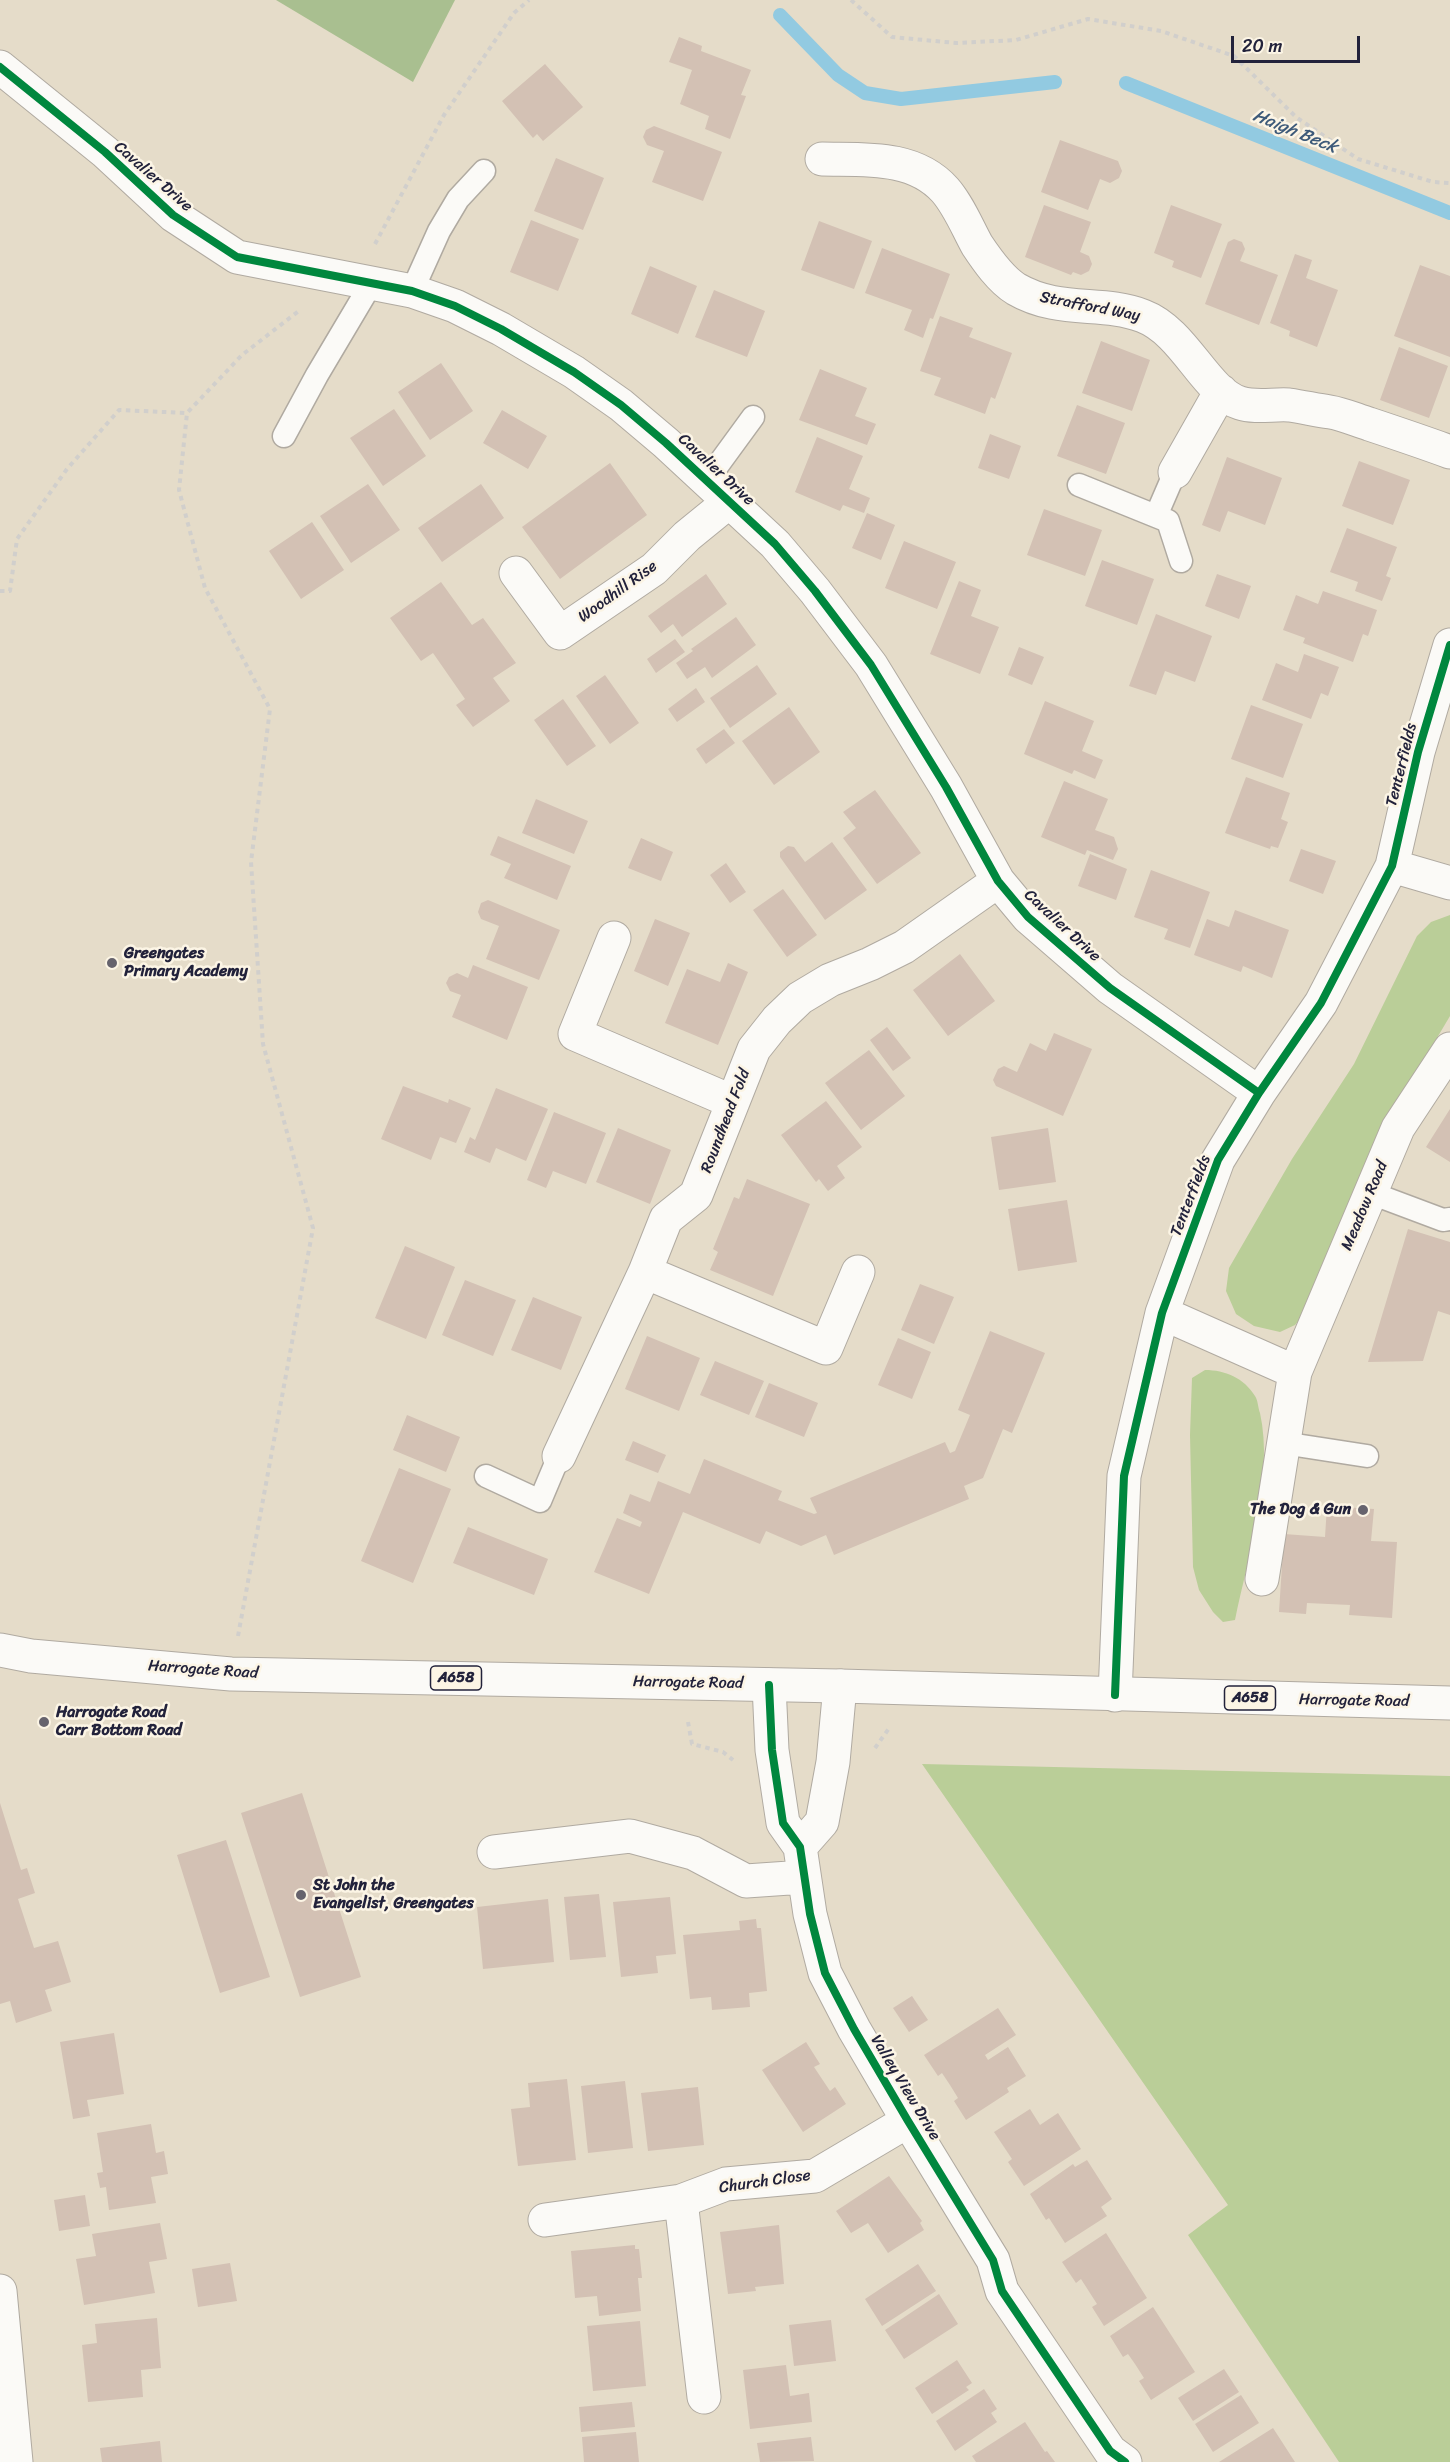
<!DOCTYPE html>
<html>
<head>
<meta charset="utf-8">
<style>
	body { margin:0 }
	#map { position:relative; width:1450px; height:2462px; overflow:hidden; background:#e5dcc9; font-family:Sriracha,sans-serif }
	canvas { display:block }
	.scale { position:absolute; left:1231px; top:36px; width:129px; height:27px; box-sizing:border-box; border:3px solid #22223b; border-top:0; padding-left:8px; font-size:18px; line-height:21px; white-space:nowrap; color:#22223b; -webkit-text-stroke:4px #fcf5e5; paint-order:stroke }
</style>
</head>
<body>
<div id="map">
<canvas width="1450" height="2462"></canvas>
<div class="scale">20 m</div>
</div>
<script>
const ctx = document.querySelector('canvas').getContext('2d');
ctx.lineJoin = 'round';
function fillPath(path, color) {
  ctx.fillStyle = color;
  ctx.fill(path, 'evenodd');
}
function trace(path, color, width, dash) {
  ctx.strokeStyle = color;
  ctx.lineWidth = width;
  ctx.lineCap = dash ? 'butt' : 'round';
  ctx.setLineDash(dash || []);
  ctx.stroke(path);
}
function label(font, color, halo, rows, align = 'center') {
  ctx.font = font + ' Sriracha,sans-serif';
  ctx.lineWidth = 5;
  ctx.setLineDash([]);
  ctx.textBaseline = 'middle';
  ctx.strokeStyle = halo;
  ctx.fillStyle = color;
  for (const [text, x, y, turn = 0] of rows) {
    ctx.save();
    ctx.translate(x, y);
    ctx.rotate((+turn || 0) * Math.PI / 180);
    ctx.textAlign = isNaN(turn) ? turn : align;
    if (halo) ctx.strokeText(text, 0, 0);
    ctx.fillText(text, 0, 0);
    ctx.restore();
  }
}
fillPath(new Path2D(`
	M1450,915V1016L1393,1112L1307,1311L1295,1325L1280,1332L1254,1326L1236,1314L1226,1291L1229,1268L1292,1159L1354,1064L1417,936L1431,922Z
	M1205,1370C1225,1370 1244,1378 1255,1396C1258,1400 1258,1408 1260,1413C1274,1476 1248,1557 1235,1620L1223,1622L1213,1612L1199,1590L1193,1567L1190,1435L1192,1378Z
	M922,1764L1450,1776V2462H1339L1188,2235L1228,2205Z`), '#bace98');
fillPath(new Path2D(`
	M276,0H455L413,82Z`), '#a9bf90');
trace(new Path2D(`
	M780,15L838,75L865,93L901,99L1055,82
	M1126,83L1450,213`), '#92cae1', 14);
fillPath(new Path2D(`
	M679,37L702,46L701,51L751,70L741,95L746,96L730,139L705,129L709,116L680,104L692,70L669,62Z
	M545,64L583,107L543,141L537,134L533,138L502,101Z
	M654,126L722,152L703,201L652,182L664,151L647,145L643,137L646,130Z
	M1060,140L1118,161L1122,171L1119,178L1110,183L1100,179L1088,210L1041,192Z
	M556,158L604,178L583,230L534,211Z
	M1044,205L1091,222L1080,252L1089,256L1092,264L1089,271L1081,275L1073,272L1071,275L1025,257Z
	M1171,205L1222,224L1201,278L1172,267L1174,261L1154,253Z
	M531,220L579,239L558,291L510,272Z
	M819,221L872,241L854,289L801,270Z
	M1234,239L1242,242L1245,249L1240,261L1278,275L1259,325L1205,304L1228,242Z
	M882,248L950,274L933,319L930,318L923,338L904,330L912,310L865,293Z
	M1295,254L1312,260L1306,278L1338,290L1317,347L1289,336L1290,331L1270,323Z
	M1420,265L1450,276V357L1394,336Z
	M650,266L697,286L678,334L631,314Z
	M714,290L765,311L747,357L695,337Z
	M940,316L973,328L969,337L1012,353L995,399L991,397L985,414L934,395L941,378L920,371Z
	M1101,341L1150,360L1132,411L1082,393Z
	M1399,347L1448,366L1429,418L1380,400Z
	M441,363L473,411L430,440L398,392Z
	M820,369L867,388L855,416L876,424L867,445L799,420Z
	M1077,405L1125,423L1106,474L1057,456Z
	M394,409L426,456L383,486L350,438Z
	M502,410L547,436L528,469L483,443Z
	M990,434L1021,446L1009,479L978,468Z
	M817,437L863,456L849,489L870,498L864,513L843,505L840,511L795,492Z
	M1227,457L1282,478L1265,525L1228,511L1220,532L1202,525Z
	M1359,461L1410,480L1393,525L1342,506Z
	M610,463L647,515L560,579L522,527Z
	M368,484L400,530L351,563L320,516Z
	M481,484L504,518L442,562L418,528Z
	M1044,509L1102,530L1085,576L1027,555Z
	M867,513L895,525L881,560L852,548Z
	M312,522L344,570L301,599L269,551Z
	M1347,528L1397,547L1386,576L1391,578L1382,601L1355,591L1358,582L1330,572Z
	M904,541L956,562L937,609L885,588Z
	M1102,560L1154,579L1137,625L1085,606Z
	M706,574L727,604L682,637L673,624L661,633L648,616Z
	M1217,574L1251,586L1239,619L1205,606Z
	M959,581L981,590L971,616L999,627L980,674L930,654Z
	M441,582L472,625L483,618L516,663L493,678L510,701L473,727L456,705L465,699L433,653L421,661L390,618Z
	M1323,591L1377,610L1368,636L1363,634L1353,662L1303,643L1305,638L1283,630L1296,595L1318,604Z
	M1156,614L1212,636L1195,682L1165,671L1156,695L1129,686Z
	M736,617L756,645L712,678L705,667L687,679L676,663L693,651L691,649Z
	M675,639L685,652L656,673L647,659Z
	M1019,647L1044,657L1032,685L1008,675Z
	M1304,654L1339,667L1328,696L1321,693L1311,719L1262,700L1276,663L1298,672Z
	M757,665L777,694L730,728L710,698Z
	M605,675L639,723L610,744L576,696Z
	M696,688L705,702L677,722L668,709Z
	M563,699L596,746L567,766L534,720Z
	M1045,701L1094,721L1082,751L1103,760L1095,779L1074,770L1072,774L1024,754Z
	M1251,705L1303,724L1283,778L1231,759Z
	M789,707L820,752L774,785L742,741Z
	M724,729L735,743L706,764L696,749Z
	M1246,777L1290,793L1281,819L1288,822L1278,848L1271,846L1270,849L1225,833Z
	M1064,781L1108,799L1095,830L1114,837L1118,849L1113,860L1087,850L1085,855L1041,837Z
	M875,790L921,853L877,884L843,838L856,828L843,812Z
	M536,799L588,821L574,854L522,833Z
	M498,836L571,866L557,900L504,878L511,864L490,855Z
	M641,838L673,852L661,881L628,868Z
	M832,842L867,890L825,920L780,857V852L788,846L794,847L805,862Z
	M1301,849L1336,861L1323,894L1289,881Z
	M1090,854L1127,869L1116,900L1078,886Z
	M726,863L746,892L730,903L710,875Z
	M1151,870L1210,892L1190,948L1164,939L1168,929L1134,917Z
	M783,889L817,935L787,957L753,910Z
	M488,900L560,930L539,980L486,959L499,926L481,919L478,912L481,903Z
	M1235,910L1289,930L1272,978L1243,966L1241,972L1194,955L1207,919L1229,927Z
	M655,919L690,933L668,986L634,971Z
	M960,954L995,1001L948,1036L913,990Z
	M728,963L748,972L718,1045L665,1023L687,969L720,982Z
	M473,965L528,987L507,1040L452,1017L461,995L450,991L446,983L449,977L457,973L468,978Z
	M887,1027L911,1058L893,1071L870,1040Z
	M1054,1033L1092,1049L1063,1116L996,1086L993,1080L998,1069L1004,1066L1017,1072L1030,1043L1046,1051Z
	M869,1050L905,1096L861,1130L825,1083Z
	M403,1086L448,1103L449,1099L471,1108L456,1143L440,1137L431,1160L381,1139Z
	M496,1088L548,1109L526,1161L496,1148L490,1163L464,1152L470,1137L475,1140Z
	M826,1101L862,1147L837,1166L845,1178L828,1191L819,1179L816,1182L781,1135Z
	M1450,1109V1162L1426,1147Z
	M554,1112L606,1133L586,1184L553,1171L546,1188L527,1180Z
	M618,1128L671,1150L650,1204L596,1182Z
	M1048,1128L1056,1182L999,1190L991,1137Z
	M747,1179L810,1204L773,1296L710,1270L718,1252L713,1249L734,1197L739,1199Z
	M1067,1200L1077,1262L1018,1271L1008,1209Z
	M1408,1229L1450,1242V1315L1438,1311L1423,1361L1368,1362Z
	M405,1246L455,1267L426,1339L375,1318Z
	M465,1280L516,1300L493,1356L442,1335Z
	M920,1284L954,1297L934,1344L901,1330Z
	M533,1297L582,1317L561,1370L511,1350Z
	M990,1331L1045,1353L1012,1433L1003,1429L983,1478L964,1486L969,1499L834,1555L826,1535L801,1546L766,1531L760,1544L683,1512L649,1594L594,1572L617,1518L640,1527L642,1522L623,1513L630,1494L650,1502L658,1481L690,1494L704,1459L782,1491L778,1500L814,1514L817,1513L810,1498L945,1442L950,1453L955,1451L970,1415L958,1410Z
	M647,1336L700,1358L679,1411L625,1389Z
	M898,1338L931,1352L912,1399L878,1385Z
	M715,1361L764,1381L749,1415L700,1395Z
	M769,1383L818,1403L804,1437L755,1417Z
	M407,1415L460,1437L446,1472L393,1450Z
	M633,1441L666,1455L658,1473L625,1460Z
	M399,1468L451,1489L413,1583L361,1561Z
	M1327,1506L1374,1509L1371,1541L1397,1542L1392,1618L1349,1615L1350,1605L1307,1603L1306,1614L1279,1612L1284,1534L1325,1537Z
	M468,1527L548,1559L534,1595L453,1563Z
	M302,1793L361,1977L300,1997L241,1813Z
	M0,1803L21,1870L27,1868L35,1893L18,1899L34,1948L58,1941L71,1982L45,1990L52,2011L16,2023L10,2001L0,2004Z
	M226,1840L270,1977L220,1993L177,1855Z
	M599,1894L606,1957L570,1960L564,1897Z
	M670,1897L676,1954L656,1956L658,1973L621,1977L613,1902Z
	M548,1899L554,1962L483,1969L477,1907Z
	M756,1919L757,1928H761L767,1991L749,1993L750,2007L712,2010L711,1997L690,1999L683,1935L740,1930L739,1921Z
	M912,1996L928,2020L909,2032L893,2008Z
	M998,2008L1016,2035L985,2055L988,2060L1008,2047L1026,2076L1007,2088L1009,2092L966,2120L954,2101L958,2098L950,2085L942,2073L938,2076L924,2055Z
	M114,2033L124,2094L87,2100L90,2116L73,2119L60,2042Z
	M806,2042L820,2064L814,2067L830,2091L835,2087L846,2104L803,2132L762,2070Z
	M567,2079L576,2160L518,2166L511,2109L530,2107L528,2083Z
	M625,2081L633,2148L588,2153L581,2086Z
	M698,2087L704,2145L648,2151L641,2093Z
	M1030,2109L1040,2125L1058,2113L1081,2149L1024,2186L1008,2162L1012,2159L994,2132Z
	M151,2124L156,2153L164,2151L168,2174L151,2177L156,2203L109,2210L106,2187L100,2188L97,2173L103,2172L97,2133Z
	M1087,2160L1112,2199L1101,2207L1107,2216L1065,2243L1049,2218L1046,2220L1030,2194L1073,2164L1075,2167Z
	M889,2176L922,2221L920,2223L924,2230L888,2253L868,2223L851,2233L836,2211Z
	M85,2195L90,2226L59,2231L54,2200Z
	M160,2223L167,2259L149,2262L155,2293L84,2305L76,2259L96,2256L92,2234Z
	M779,2225L784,2284L755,2287L756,2291L728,2294L720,2232Z
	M1106,2233L1147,2298L1104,2326L1092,2307L1097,2304L1081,2279L1076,2283L1062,2262Z
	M635,2245V2249H639L642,2278H638L641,2311L599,2316L597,2296L575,2298L571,2251Z
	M230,2263L237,2301L198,2307L192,2269Z
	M918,2264L936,2291L882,2326L865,2299Z
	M939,2294L958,2324L904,2359L885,2330Z
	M1153,2307L1195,2372L1151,2400L1139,2381L1144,2378L1135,2364L1128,2354L1123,2357L1110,2336Z
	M157,2318L161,2368L141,2370L143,2397L88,2402L82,2345L97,2343L95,2324Z
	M831,2320L836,2361L794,2366L789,2325Z
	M640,2321L646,2386L593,2391L587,2326Z
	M957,2360L972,2383L966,2387L969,2390L932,2414L915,2388Z
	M786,2365L790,2396L809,2393L812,2422L750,2429L743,2370Z
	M1224,2369L1239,2392L1193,2421L1178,2398Z
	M984,2389L997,2409L991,2413L997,2422L955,2451L936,2421Z
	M1241,2395L1259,2423L1213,2452L1195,2424Z
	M632,2402L635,2427L581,2432L579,2407Z
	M1025,2422L1045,2452L1047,2451L1055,2462H976L972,2456Z
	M1273,2428L1295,2462H1219Z
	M636,2432L639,2462H584L582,2437Z
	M811,2437L814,2461L760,2462L757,2443Z
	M160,2441L162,2462H102L100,2448Z`), '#d3c1b4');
const lane = new Path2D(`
	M412,291L439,231L458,199L484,171
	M284,436L317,375L371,284
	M707,480L753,417
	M1079,485L1168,521L1181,561
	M1156,516L1175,472
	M1371,1193L1443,1220L1450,1219
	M1283,1443L1367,1456
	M486,1476L540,1501L559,1456`);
const street = new Path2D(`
	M0,67L105,152L173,215L237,257L412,291L455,306L501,329L574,372L621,405L666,443L775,544L815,591L871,665L946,787L998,881L1028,917L1110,988L1259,1093
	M822,159C864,160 914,155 945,190C959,206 967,227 977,245C987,260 1000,279 1016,289C1059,314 1102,300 1143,316C1185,332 1205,392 1240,403C1255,408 1273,404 1289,405C1303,407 1316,410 1330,412C1343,414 1356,420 1369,424C1396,433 1423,442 1450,452
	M1175,472L1221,391
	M516,573L560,633L654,569L687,536L730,501
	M1392,866L1450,883
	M614,938L575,1034L733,1102
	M645,1272L826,1348L858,1272
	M1162,1313L1295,1372
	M559,1456L645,1272L666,1219L696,1195L754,1049L777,1020L800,998L830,980L870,964L904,947L998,881
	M1262,1579L1295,1372L1398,1128L1450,1049
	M769,1685L772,1750L783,1823L800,1847L810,1914L825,1973L854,2029L908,2121L993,2260L1002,2291L1110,2451L1125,2462
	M1115,1695L1124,1476L1162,1313L1218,1160L1259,1093L1321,1003L1392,866L1418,752L1450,645
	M800,1847L822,1822L833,1762L840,1686
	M494,1852L630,1836L693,1853L746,1881L804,1877
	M681,2201L704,2397
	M545,2220L681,2201L726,2184L815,2176L908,2121
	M0,2291L16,2462`);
const highway = new Path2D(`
	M0,1650L31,1656L231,1674L840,1686L1450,1703`);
trace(lane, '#b0aaa1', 25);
trace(street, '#b0aaa1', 35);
trace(highway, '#b0aaa1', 35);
trace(new Path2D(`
	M851,0L892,37L956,43L1016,40L1088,19L1161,31L1234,56L1296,117L1358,159L1433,182L1450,183
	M375,244L444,115L514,13L529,0
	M0,591H10L17,539L67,469L119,410L187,413
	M238,1636L313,1228L263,1044L251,862L270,709L205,588L179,490L187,413L242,355L300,310
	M688,1722L692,1744L723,1752L733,1760
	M875,1748L890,1727`), '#d1cfcc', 4, [4.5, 4.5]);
trace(lane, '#fbfaf7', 22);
trace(street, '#fbfaf7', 33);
trace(highway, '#fbfaf7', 33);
trace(new Path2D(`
	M0,67L105,152L173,215L237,257L412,291L455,306L501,329L574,372L621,405L666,443L775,544L815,591L871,665L946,787L998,881L1028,917L1110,988L1259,1093
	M769,1685L772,1750L783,1823L800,1847L810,1914L825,1973L854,2029L908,2121L993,2260L1002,2291L1110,2451L1125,2462
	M1115,1695L1124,1476L1162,1313L1218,1160L1259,1093L1321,1003L1392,866L1418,752L1450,645`), '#00873e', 8);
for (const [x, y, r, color] of [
	[112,963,6,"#66636d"],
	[1363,1510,6,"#66636d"],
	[44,1722,6,"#66636d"],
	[301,1895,6,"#66636d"]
]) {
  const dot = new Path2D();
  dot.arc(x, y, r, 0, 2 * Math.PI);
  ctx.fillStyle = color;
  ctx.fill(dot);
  trace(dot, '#fcf5e5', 2);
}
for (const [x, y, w] of [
	[456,1678,51],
	[1250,1698,51]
]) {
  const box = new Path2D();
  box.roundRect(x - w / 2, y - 12, w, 24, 4.5);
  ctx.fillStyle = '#fcf5e5';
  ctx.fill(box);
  trace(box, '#22223b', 1.5);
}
label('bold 15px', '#22223b', null, [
	["A658",456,1678],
	["A658",1250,1698]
]);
label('16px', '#22223b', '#fcf5e5', [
	["Cavalier Drive",153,177,41],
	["Strafford Way",1090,307,11],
	["Cavalier Drive",716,470,43],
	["Woodhill Rise",618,592,-36],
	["Tenterfields",1402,765,-76],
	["Cavalier Drive",1062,926,43],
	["Roundhead Fold",726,1121,-69],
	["Tenterfields",1191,1196,-69],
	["Meadow Road",1365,1206,-67],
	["Harrogate Road",203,1670,4],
	["Harrogate Road",688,1683,1],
	["Harrogate Road",1354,1701,1],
	["Valley View Drive",905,2088,59],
	["Church Close",765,2182,-8]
]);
label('bold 16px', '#22223b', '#fcf5e5', [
	["Greengates",124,954],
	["Primary Academy",124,972],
	["The Dog & Gun",1351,1510,"right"],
	["Harrogate Road",56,1713],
	["Carr Bottom Road",56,1731],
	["St John the",313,1886],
	["Evangelist, Greengates",313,1904]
], 'left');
label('italic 18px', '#3d5a79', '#fcf5e5', [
	["Haigh Beck",1295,132,22]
]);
</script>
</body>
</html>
